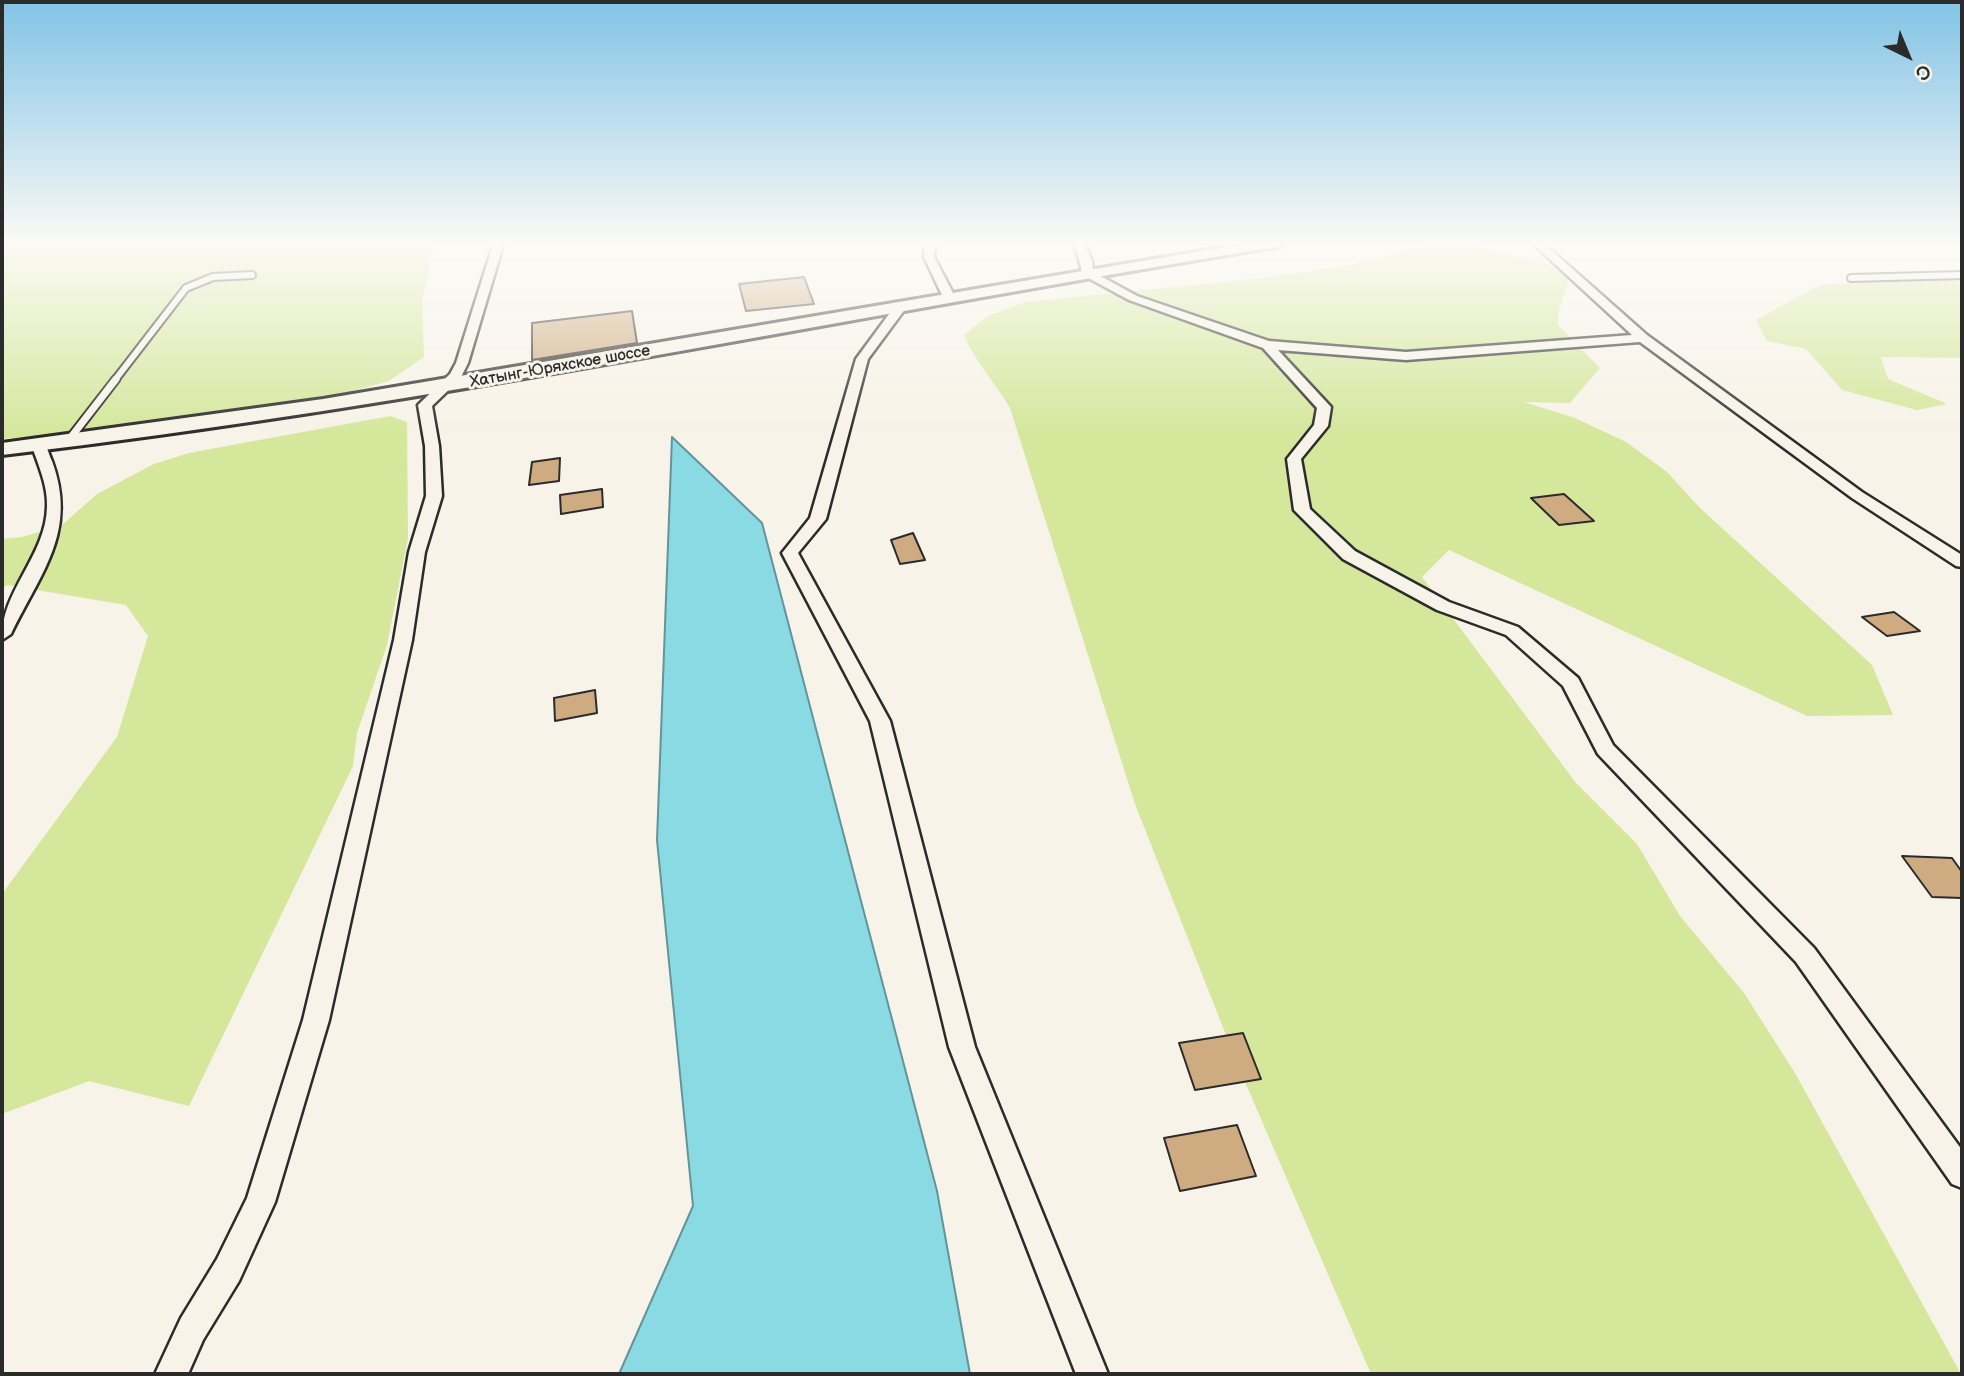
<!DOCTYPE html>
<html>
<head>
<meta charset="utf-8">
<style>
	body { margin:0 }
	#map { position:relative; width:1964px; height:1376px; overflow:hidden; background:#f7f3e8; font-family:"Balsamiq Sans",sans-serif }
	canvas { display:block }
	.frame { position:absolute; inset:0; border:4px solid #2b2b2b; pointer-events:none }
	.north { position:absolute; left:1873px; top:21px; width:70px; height:70px; -webkit-text-stroke:5px #f7f3e8; paint-order:stroke; rotate:137deg; font-size:19px; font-weight:700; line-height:28px; text-align:center; color:#2b2b2b }
	.north::after { content:''; display:block; margin:auto; width:24px; height:32px; background:#2b2b2b; clip-path:polygon(50% 0,100% 100%,50% 72%,0 100%) }
</style>
</head>
<body>
<div id="map">
<canvas width="1964" height="1376"></canvas>
<div class="frame"></div>
<div class="north">С</div>
</div>
<script>
const ctx = document.querySelector('canvas').getContext('2d');
ctx.lineJoin = 'round';
function fillPath(path, color) {
  ctx.fillStyle = color;
  ctx.fill(path, 'evenodd');
}
function trace(path, color, width, dash) {
  ctx.strokeStyle = color;
  ctx.lineWidth = width;
  ctx.lineCap = dash ? 'butt' : 'round';
  ctx.setLineDash(dash || []);
  ctx.stroke(path);
}
function label(font, color, halo, rows, align = 'center') {
  ctx.font = font + ' "Balsamiq Sans",sans-serif';
  ctx.lineWidth = 6;
  ctx.setLineDash([]);
  ctx.textBaseline = 'middle';
  ctx.strokeStyle = halo;
  ctx.fillStyle = color;
  for (const [text, x, y, turn = 0] of rows) {
    ctx.save();
    ctx.translate(x, y);
    ctx.rotate((+turn || 0) * Math.PI / 180);
    ctx.textAlign = isNaN(turn) ? turn : align;
    if (halo) ctx.strokeText(text, 0, 0);
    ctx.fillText(text, 0, 0);
    ctx.restore();
  }
}
fillPath(new Path2D(`
	M2,242H435L422,301L424,357L389,381L325,399L115,429L2,439Z
	M1461,244L1547,264L1569,278C1565,296 1557,307 1558,325L1600,368L1570,403L1524,402L1575,418L1626,442L1667,472L1700,508L1872,665L1893,715L1807,716L1449,550L1422,577L1576,783L1637,844L1680,916L1744,993L1795,1073L1961,1374H1371L1239,1068L1135,804L1010,408C995,382 975,362 964,335L988,316L1025,302L1264,278L1350,265L1421,246Z
	M1962,276V358L1881,357L1888,379L1947,404L1917,410L1842,390L1806,349L1767,341L1756,320L1819,285Z
	M390,416L407,422L408,538L387,645L357,733L353,766L189,1106L89,1081L2,1114V894L117,737L148,636L126,605L7,585L2,589V539L22,537L62,525L97,494L154,464L189,453Z`), '#d4e79b');
const water = new Path2D(`
	M672,437L762,523L937,1191L970,1374H619L693,1206L657,840Z`);
fillPath(water, '#89dae3');
trace(water, '#639499', 2);
const building = new Path2D(`
	M804,277L814,304L746,311L739,284Z
	M632,311L637,343L532,360V323Z
	M560,458L559,481L529,485L532,462Z
	M602,489L603,507L561,514L560,495Z
	M1564,494L1594,521L1559,525L1531,498Z
	M913,533L925,560L900,564L891,540Z
	M1894,612L1920,631L1887,636L1862,617Z
	M595,690L597,713L555,721L554,698Z
	M1902,856L1952,858L1962,872V898L1932,897Z
	M1243,1033L1261,1079L1195,1090L1179,1043Z
	M1237,1125L1256,1176L1180,1191L1164,1138Z`);
fillPath(building, '#ceab81');
trace(building, '#2b2b2b', 2);
const serviceFar1 = new Path2D(`
	M1851,278L1962,275
	M115,380L186,288L213,277L252,275`);
const service = new Path2D(`
	M68,441L116,379`);
const minor = new Path2D(`
	M494,242H504L468,363L460,379L432,406L439,446L442,496L425,552L412,640L329,1020L275,1202L239,1281L203,1340L188,1374H155L181,1318L217,1259L247,1198L303,1020L394,640L409,552L426,496L425,446L418,405L450,374L456,363Z
	M925,242H935L934,257L955,297L953,299L943,297L924,257Z
	M1074,242H1084L1092,261L1093,272L1137,296L1269,341L1406,352L1632,335L1531,242H1542L1647,335L1862,492L1962,555V567L1956,566L1852,498L1640,342L1406,360L1278,350L1331,407L1328,426L1301,459L1310,509L1355,551L1449,602L1518,627L1578,678L1613,745L1814,948L1962,1150V1188L1952,1184L1796,962L1598,754L1563,686L1506,635L1437,610L1343,559L1294,510L1287,459L1314,425L1317,408L1263,348L1129,300L1083,275Z
	M898,302L908,305L868,359L826,519L798,553L890,721L975,1047L1108,1374H1076L949,1047L870,721L782,553L810,518L856,359Z
	M38,440C47,442 48,453 52,461C78,532 41,572 11,634L2,640C0,592 46,556 47,507C48,486 38,464 31,444Z`);
const tertiary = new Path2D(`
	M1255,242H1288L1281,246C855,315 431,405 2,455V443L323,399Z`);
trace(serviceFar1, '#2b2b2b', 10);
trace(service, '#2b2b2b', 11);
trace(minor, '#2b2b2b', 5);
trace(tertiary, '#2b2b2b', 6);
trace(serviceFar1, '#f7f3e8', 6);
trace(service, '#f7f3e8', 7);
fillPath(minor, '#f7f3e8');
fillPath(tertiary, '#f7f3e8');
const sky = ctx.createLinearGradient(0, 0, 0, 435);
sky.addColorStop(0, '#82c3e6');
sky.addColorStop(0.56, '#fbfaf5');
sky.addColorStop(1, '#fbfaf500');
ctx.fillStyle = sky;
ctx.fillRect(0, 0, 1964, 435);
label('16px', '#2b2b2b', '#f7f3e8', [
	["Хатынг-Юряхское шоссе",560,367,-10]
]);
</script>
</body>
</html>
